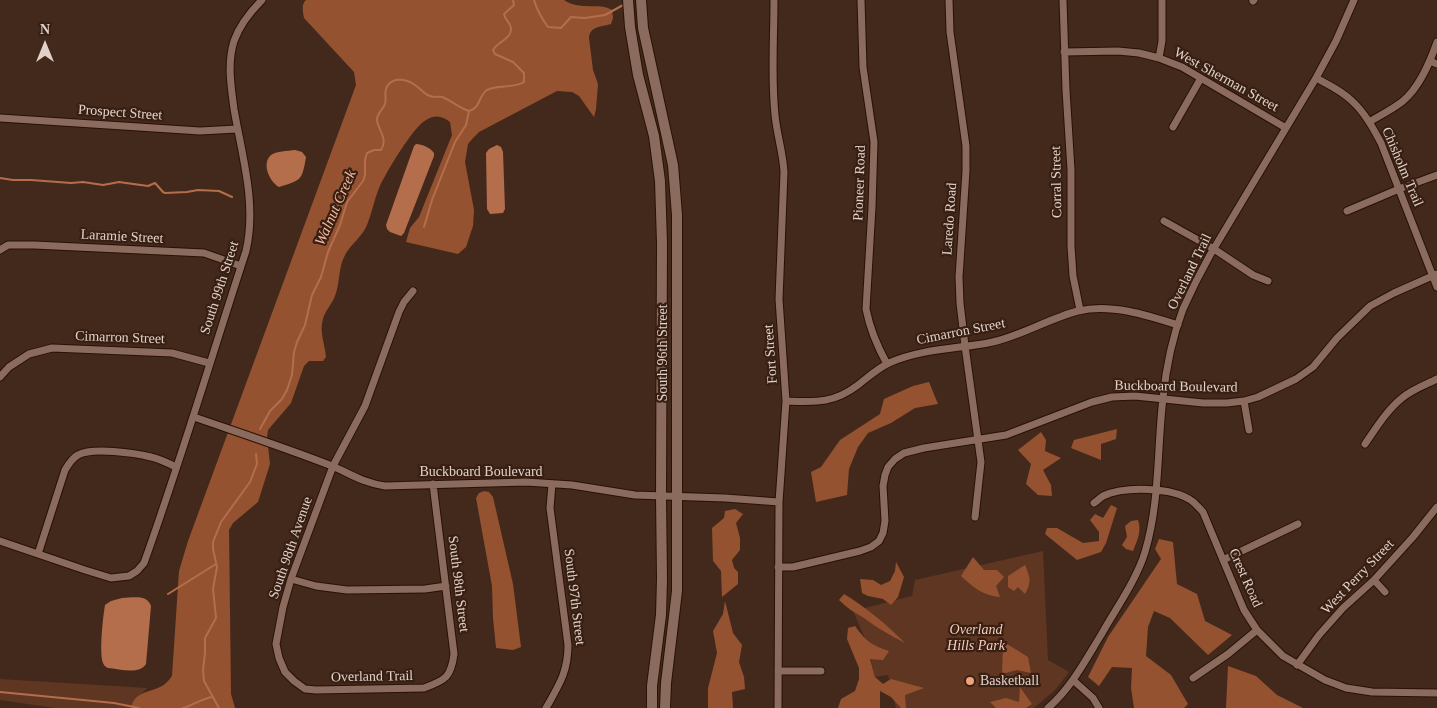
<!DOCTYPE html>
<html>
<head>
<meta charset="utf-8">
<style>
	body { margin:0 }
	#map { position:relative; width:1437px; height:708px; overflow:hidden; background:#43291c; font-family:Georgia,serif }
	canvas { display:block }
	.north { position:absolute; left:20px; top:20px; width:50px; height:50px; -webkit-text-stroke:4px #381f13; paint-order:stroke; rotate:0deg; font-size:14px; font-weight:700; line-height:20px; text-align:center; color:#e2d1c9 }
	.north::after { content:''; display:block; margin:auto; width:18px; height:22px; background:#e2d1c9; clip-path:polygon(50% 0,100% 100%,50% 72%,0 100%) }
</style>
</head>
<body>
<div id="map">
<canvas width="1437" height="708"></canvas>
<div class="north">N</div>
</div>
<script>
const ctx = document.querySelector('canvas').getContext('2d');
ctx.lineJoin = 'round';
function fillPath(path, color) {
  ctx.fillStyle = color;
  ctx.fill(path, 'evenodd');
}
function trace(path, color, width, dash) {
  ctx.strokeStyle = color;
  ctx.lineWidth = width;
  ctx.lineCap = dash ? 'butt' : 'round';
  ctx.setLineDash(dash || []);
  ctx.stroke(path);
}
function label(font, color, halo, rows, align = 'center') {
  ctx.font = font + ' Georgia,serif';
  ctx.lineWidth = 4.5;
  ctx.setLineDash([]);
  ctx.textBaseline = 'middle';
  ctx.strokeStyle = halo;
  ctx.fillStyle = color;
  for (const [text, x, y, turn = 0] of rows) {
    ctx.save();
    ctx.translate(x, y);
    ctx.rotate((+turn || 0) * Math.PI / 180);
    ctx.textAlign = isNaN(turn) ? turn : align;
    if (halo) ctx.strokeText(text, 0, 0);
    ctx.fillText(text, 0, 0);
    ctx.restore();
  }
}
fillPath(new Path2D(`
	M1043,551L1048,660L1069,672L1056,689L1034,708H896L888,675L875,677L867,643L853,611L912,596L915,580Z
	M0,679L147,688L132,703L133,708H55L0,700Z`), '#5f3621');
fillPath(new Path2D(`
	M306,0H564C579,11 600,2 612,10L613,18L611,24C601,27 590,26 589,38L593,70L598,84L596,109L594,117L579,96L572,92L557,91L479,132L473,138L468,144L465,162L474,210L473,226L466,247L458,254L406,242L410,228L419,217L452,135L450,122C443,116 435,114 426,120C413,127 385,174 379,188C374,200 372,213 367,225C362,237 351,244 345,255C338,268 340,283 335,296C332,304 325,311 323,319C319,332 325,344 326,357L323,361H309L304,366L291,403L268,430L267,437L270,464L258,502L233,523L229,530L231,694L235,708H131C134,692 148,693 160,687C165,685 169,680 172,676L179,571L188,541L356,85L354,72L304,18C303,12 301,4 306,0Z
	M929,382L938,404L915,408L891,423L868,433L858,447L849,469L847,495L816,502L811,472L821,467L840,440L880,414L884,399L913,386Z
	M1117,429L1116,439L1101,444V460L1071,448L1074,440Z
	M1041,432L1046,440L1045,451L1061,458L1043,470L1051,485L1052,496L1038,495L1026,484L1031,464L1018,450Z
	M484,491L489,492L493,497L513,584L521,647L513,650L496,648L493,618L492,586L476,498L479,493Z
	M1111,505L1117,508L1106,543L1101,552L1077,560L1045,534L1047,528H1057L1083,543L1099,541V532L1090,520L1095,514L1103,518Z
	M735,509L743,514L736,523L740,538V550L732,560L734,568L738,572V584L722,597L721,571L713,561L712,528L724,518L725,511Z
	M1138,520C1142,531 1137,541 1133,551L1126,549L1122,545L1127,537L1125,526L1131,521Z
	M1159,539L1173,542L1177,584L1197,594L1205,621L1232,635L1208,655L1170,618L1154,611L1148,627L1146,656L1171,675L1188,704L1184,708H1134L1131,688L1132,668L1112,667L1099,686L1088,677L1108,637L1161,559L1155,549Z
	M973,557L984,570H997L1004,577L996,586L1000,597C983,596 973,587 961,576Z
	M896,562L904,577L898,597L891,605L883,599L868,596L862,593L860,579L873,580L881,585L890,581L895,571Z
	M1025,565C1030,577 1032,582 1025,594L1018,587L1014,591L1008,587V576Z
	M844,594C867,608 886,624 905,643C890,635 877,628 864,618C854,612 848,609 839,600Z
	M725,601L733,633L742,645L739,662L744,677L745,689L732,692L733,708H708V688L717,653L713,631L723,614Z
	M855,626C866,641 871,645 889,651L883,660L870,659L875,677L883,684L891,679L924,688L905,695L906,708H901L891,697L880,691V708H838L841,699L855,691L859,679V668L847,639L848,628Z
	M1007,644L1028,657L1031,673L1017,670L1002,674L1003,647Z
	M1228,666L1256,676L1277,695L1303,708H1226Z
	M1020,687L1032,704L1026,708H996L990,702L1006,698L1019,702Z`), '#955230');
fillPath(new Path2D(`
	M416,144C422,144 431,148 434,153V156L404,233L401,236L390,232L387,229L386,225L414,146Z
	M497,145L501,147L503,152L505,209L503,213L490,214L487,209L486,153L489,149Z
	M295,150L302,152L306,157C302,181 301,180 279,187C270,182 261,164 271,155C276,151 288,151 295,150Z
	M122,598C132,598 147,594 151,606L146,664C139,675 120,669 108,668C105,666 105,667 103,663C99,652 103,617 105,605L111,601Z`), '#b46e4c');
trace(new Path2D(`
	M534,0C537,10 542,19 548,27L561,28L571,17L585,18L605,15L625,4
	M0,178L13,180H31L71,183L83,182L103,185L119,182L148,186L155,183L163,192L165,193L187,192L198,190L219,191L232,197
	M424,227L432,200L455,142L466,125L469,111
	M260,429L270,411L282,399L287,390L292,375L294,352L297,342L305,325L312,295L321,277L328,252L340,225L347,202L363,181L365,175V160L367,153L374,150H381C388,139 379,131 377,121C376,114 383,110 385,104C387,97 383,91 388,85C394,77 407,79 415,85C421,89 424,94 430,96C434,98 438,96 442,97C451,100 459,108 469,111C481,108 478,96 487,90C498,84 513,89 524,82V73L513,62L495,54L493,50C496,43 512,38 511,29C511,23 505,20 504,14L514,5L513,0
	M168,594L216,564
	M0,692L114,703L139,708
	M183,708C194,705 201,699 212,697
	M219,708L204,681L203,670L205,653V638L216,618L213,589L217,567L213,549V542L221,522L250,482L257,464L256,454`), '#b46e4c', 2);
const minor = new Path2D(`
	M774,0C774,38 771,77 775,115C777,135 783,153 784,172L779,299L786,401L779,502L778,708
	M861,0L863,67L874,142L872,207L866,309C870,329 877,346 887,364
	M949,0L950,32L966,146V171L959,277L960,303L965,346L981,462L975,517
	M1063,0L1066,90L1071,170V246L1073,276L1080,310
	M1253,1L1254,0
	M1064,52L1118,51L1139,53L1159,58L1182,67L1286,128
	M1159,58L1162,41V0
	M1430,61L1437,64
	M1316,78C1329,85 1342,91 1352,101C1365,113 1373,128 1381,143L1437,287
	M0,118L200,131L237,129
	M1369,122C1381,115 1393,109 1403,101C1420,87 1430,62 1437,42
	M1173,127L1201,78
	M1347,211L1399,189L1437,175
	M1164,221L1214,249L1253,275L1268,281
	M0,250L8,245H34L204,253L241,266
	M413,291L404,302L399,312L365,406L333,466L291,579L283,607L276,644L279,658L285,672L294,681L305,689L316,690L424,688C446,680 451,677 454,654L433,484
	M0,377L9,367L29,354L52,348L172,353L209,363
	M786,401C815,402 833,404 858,385C867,378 878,368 889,363C920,349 955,349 988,343C1020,337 1047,319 1078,311C1110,303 1147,315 1178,325
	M1244,401L1249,430
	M194,417C240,433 286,448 332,466C351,474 363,483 385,486L526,482L572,485L635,495L725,498L779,502
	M1365,444C1376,428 1387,410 1402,398C1413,389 1425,385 1437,379
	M1094,503C1097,501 1100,498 1103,496C1125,486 1172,487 1192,501C1196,504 1200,509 1203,512L1244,610L1257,630L1283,656L1325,680L1346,688L1372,692L1437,693
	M0,541L85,570L111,578L129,576L137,571L144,563C181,460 212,355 246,251C257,204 242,156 234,109C231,86 227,64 234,41C240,24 250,12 262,0
	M38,554L65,470C68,465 72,458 78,455C92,447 135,453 151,457C160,459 168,463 176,467
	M1223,560L1298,524
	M778,567H793L860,551L871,547L879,541L883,533L885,521L883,486L885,475L888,467L895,459L904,453L924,448L1006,435L1092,402L1112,397L1135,396L1203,403H1227L1244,401L1258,397L1296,379L1313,367L1337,338L1370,306L1394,293L1437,274
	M291,579L316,586L347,590L425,589L446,586
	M1374,580L1385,592
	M1297,665L1319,635L1343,608L1374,580L1413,537L1437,507
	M778,671H821
	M1193,678L1228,654L1257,630
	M1073,680L1093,698L1099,708
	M546,708C559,685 568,672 568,645L550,508L552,484
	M1048,708C1071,688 1085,661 1101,635C1115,610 1137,579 1145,552C1160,502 1157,448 1163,398C1166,368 1172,338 1183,309C1191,291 1200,273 1210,255L1316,78L1336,41L1354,0`);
const secondary = new Path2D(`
	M628,0L630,27L638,75L654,136L660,181L662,243L661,497L662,579L661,615L652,686V708
	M641,0L643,28L673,165L677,215V591L666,683L665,708`);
trace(minor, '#281105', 9);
trace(secondary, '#281105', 12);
trace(minor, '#8a6b5d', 7);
trace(secondary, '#8a6b5d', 10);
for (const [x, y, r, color] of [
	[970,681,5,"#f1a17b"]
]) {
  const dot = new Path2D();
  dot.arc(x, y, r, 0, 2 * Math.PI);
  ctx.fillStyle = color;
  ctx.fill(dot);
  trace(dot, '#381f13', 2);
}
label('14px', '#e2d1c9', '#381f13', [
	["West Sherman Street",1226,80,29],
	["Prospect Street",120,113,4],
	["Chisholm Trail",1402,167,67],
	["Corral Street",1057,182,-91],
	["Pioneer Road",860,183,-88],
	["Laredo Road",950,219,-86],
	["Laramie Street",122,237,3],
	["Overland Trail",1190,272,-64],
	["South 99th Street",220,288,-72],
	["Cimarron Street",961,332,-11],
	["Cimarron Street",120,338,2],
	["South 96th Street",663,353,-90],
	["Fort Street",771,354,-94],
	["Buckboard Boulevard",1176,387,1],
	["Buckboard Boulevard",481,472],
	["South 98th Avenue",291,548,-71],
	["West Perry Street",1358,577,-46],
	["Crest Road",1245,578,66],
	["South 98th Street",458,584,83],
	["South 97th Street",574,597,83],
	["Overland Trail",372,677,-1]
]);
label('italic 14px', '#f6cdbb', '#381f13', [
	["Overland",976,630],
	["Hills Park",976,646]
]);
label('14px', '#e2d1c9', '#381f13', [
	["Basketball",980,681]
], 'left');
label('italic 15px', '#f6ba9e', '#381f13', [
	["Walnut Creek",336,208,-66]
]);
</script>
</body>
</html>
